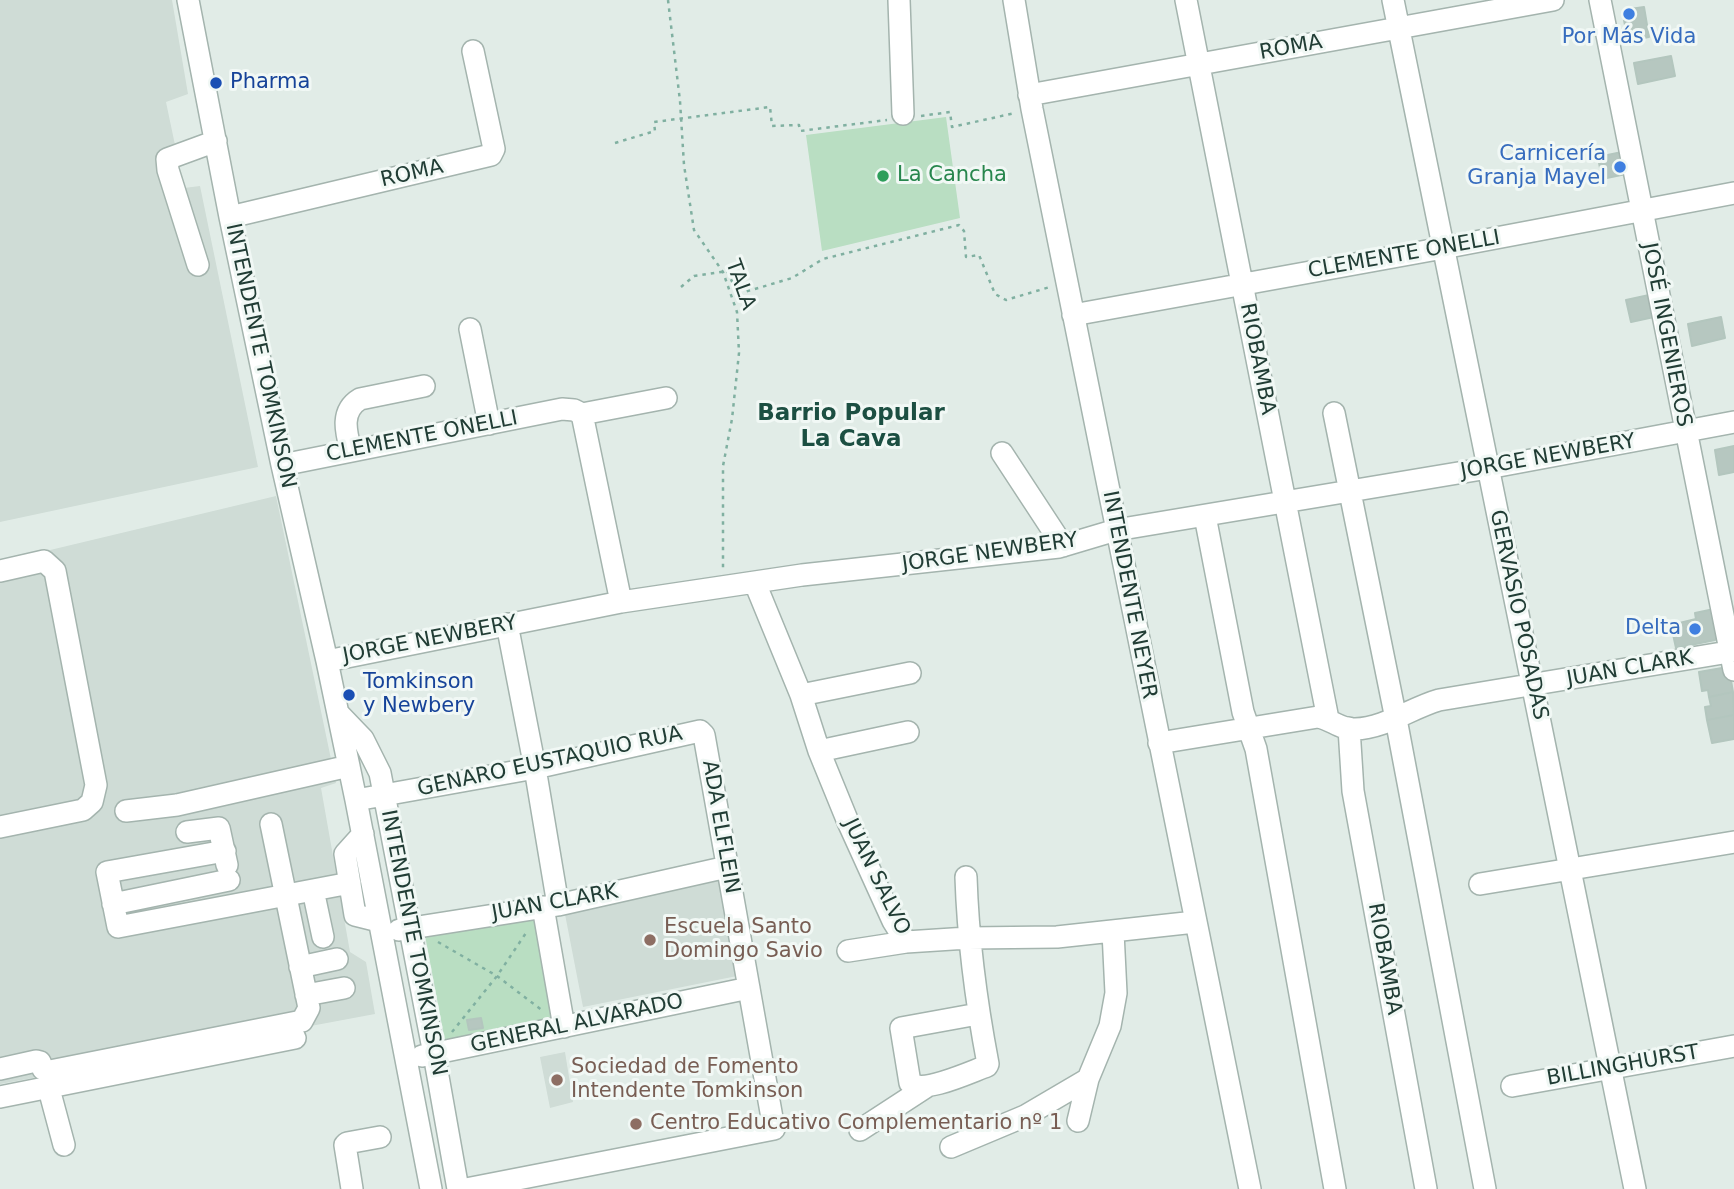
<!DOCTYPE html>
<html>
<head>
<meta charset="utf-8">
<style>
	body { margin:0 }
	canvas { display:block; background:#e1ece7 }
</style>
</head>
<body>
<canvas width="1734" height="1189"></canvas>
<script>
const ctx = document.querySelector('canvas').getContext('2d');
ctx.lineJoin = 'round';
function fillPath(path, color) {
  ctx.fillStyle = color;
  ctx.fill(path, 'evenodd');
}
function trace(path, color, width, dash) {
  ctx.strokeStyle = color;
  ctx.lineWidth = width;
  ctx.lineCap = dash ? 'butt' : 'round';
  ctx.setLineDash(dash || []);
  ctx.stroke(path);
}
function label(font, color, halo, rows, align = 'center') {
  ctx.font = font + ' "DejaVu Sans",sans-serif';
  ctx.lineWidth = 6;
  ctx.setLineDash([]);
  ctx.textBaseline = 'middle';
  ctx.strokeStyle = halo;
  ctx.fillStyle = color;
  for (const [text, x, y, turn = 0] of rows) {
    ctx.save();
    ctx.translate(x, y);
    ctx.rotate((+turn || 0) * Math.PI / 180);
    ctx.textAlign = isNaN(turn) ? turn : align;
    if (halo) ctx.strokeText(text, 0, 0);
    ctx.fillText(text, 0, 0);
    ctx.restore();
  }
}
fillPath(new Path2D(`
	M0,0H172L188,94L166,102L184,188L200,186L258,467L0,522Z
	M276,496L336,783L321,788L350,952L366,962L375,1014L0,1084V562Z
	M717,873L737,976L583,1007L563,904Z
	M565,1052L573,1102L550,1108L540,1057Z`), '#cfdcd6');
fillPath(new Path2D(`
	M946,117L960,218L822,251L806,135Z
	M549,906L570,1017L445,1041L424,930Z`), '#b9dec2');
const building = new Path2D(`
	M1644,7L1649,37L1628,41L1624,20L1630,9Z
	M1671,56L1675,76L1638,84L1634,63Z
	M1622,152L1626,174L1602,179L1598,157Z
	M1649,295L1654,317L1631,322L1626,300Z
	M1721,317L1725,338L1692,346L1688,324Z
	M1734,446V472L1719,475L1715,450Z
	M1714,609L1719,634L1715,640L1676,648L1671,625L1696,619L1695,613Z
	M1722,668L1730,675L1733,692L1709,697L1708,690L1702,691L1699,672Z
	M1733,692L1734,715L1707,720L1705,707L1711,706L1709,697Z
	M1734,715V739L1712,743L1707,720Z
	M481,1018L483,1028L469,1030L467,1020Z`);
fillPath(building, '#b6c7c0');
trace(building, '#b3c6be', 2);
const minor = new Path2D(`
	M188,0L230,217L282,465L327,661L356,800L431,1189
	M899,0L903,114
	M1014,0L1032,109L1250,1189
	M1186,0L1328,719
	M1393,0L1635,1189
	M1600,0L1734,670
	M1029,95L1553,0
	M230,217L491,155L494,149L473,51
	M198,265L168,170L167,159L216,141
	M1073,315L1443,248L1734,193
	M470,329L489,424
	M1334,413L1396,719L1485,1189
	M582,414L666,398
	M351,451C346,432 340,411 360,399L424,386
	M1002,453L1063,546
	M282,465L562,409L574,410L582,414L621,602
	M1205,516L1243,712L1256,749L1335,1189
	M0,571L44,561L55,571L96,785L92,802L83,810L0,827
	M755,583L801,695L819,751L848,822L893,921L906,942L968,938L1057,937L1195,922
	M507,624L535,768L558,905
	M327,661L621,602L802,575L1059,547L1116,530L1488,468L1734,422
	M801,695L910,673
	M338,713L363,739L380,773L434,1054L458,1189
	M1349,728L1353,791L1426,1189
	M1159,743L1318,717C1331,719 1341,730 1355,729C1385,728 1411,708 1439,700L1734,651
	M819,751L908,732
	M356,800L535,768L700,731L704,735L774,1129L466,1189
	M126,811L177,805L349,766
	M187,832L219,828L227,865
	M363,834L345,854L355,915L379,921
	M225,851L107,872L118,927L350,883
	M966,877C968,940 976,1001 988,1064L987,1066C970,1072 924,1094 910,1083L901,1028L978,1014
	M1480,884L1734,842
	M313,890L323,937
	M113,904L229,880
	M543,907L564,1027
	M399,930L558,905L727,867
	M848,951L906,942
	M300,967L337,959
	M306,995L344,988
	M422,1056L749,988
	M0,1069L36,1061L40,1062L43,1069L50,1071L302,1021L309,1008L271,824
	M1512,1086L1734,1046
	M49,1089L64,1145
	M0,1097L295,1038
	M1078,1121L1088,1079L1110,1026L1116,993L1113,932
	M860,1130L926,1087
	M951,1147L1025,1116L1088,1079
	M352,1189L345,1145L347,1143L380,1137`);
trace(minor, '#a4b4ae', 24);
trace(new Path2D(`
	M668,0L680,101L684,165L694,230L723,272L737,312L739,353L732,419L723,466V570
	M921,116L950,112L952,127L1015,113
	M615,143L655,131L654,122L770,107L772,126L799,125L800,131L887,120
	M681,287L694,276L727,271L738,294L792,278L823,259L959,225L964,231L966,257L979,255L995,294L1006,300L1050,287
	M438,942L497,976L543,1011
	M452,1032L497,976L528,930`), '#80b0a1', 2.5, [3.5, 5]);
trace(minor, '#fff', 21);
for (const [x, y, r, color] of [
	[1629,14,7,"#3f7fe0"],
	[216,83,7,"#1a4fb4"],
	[1620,167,7,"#3f7fe0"],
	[883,176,7,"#2e9e5b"],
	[1695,629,7,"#3f7fe0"],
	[349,695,7,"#1a4fb4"],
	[650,940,7,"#8d6e63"],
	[557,1080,7,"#8d6e63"],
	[636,1124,7,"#8d6e63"]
]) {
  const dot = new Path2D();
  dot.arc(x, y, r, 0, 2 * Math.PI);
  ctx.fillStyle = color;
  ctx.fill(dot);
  trace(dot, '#f1f8f5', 2.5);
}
label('21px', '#366cbe', '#f1f8f5', [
	["Por Más Vida",1629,38,"center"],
	["Carnicería",1606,155],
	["Granja Mayel",1606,179],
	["Delta",1681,629]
], 'right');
label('21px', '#213d35', '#f1f8f5', [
	["ROMA",1291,48,-10],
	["ROMA",412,174,-13],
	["CLEMENTE ONELLI",1404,255,-10],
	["TALA",740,285,70],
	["JOSÉ INGENIEROS",1666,335,79],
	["INTENDENTE TOMKINSON",260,356,78],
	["RIOBAMBA",1257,359,79],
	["CLEMENTE ONELLI",422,437,-11],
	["JORGE NEWBERY",1548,457,-10],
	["JORGE NEWBERY",990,553,-8],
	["INTENDENTE NEYER",1129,595,79],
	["GERVASIO POSADAS",1518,615,78],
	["JORGE NEWBERY",430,640,-11],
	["JUAN CLARK",1630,669,-10],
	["GENARO EUSTAQUIO RUA",550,762,-12],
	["ADA ELFLEIN",720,827,80],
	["JUAN SALVO",876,877,64],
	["JUAN CLARK",555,903,-10],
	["INTENDENTE TOMKINSON",413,943,79],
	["RIOBAMBA",1384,959,80],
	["GENERAL ALVARADO",577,1024,-12],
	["BILLINGHURST",1623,1066,-10]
]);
label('21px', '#164399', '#f1f8f5', [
	["Pharma",230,83],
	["Tomkinson",363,683],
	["y Newbery",363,707]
], 'left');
label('21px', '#27864d', '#f1f8f5', [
	["La Cancha",897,176]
], 'left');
label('21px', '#785e54', '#f1f8f5', [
	["Escuela Santo",664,928],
	["Domingo Savio",664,952],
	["Sociedad de Fomento",571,1068],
	["Intendente Tomkinson",571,1092],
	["Centro Educativo Complementario nº 1",650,1124]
], 'left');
label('bold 23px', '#1c4f42', '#f1f8f5', [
	["Barrio Popular",851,414],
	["La Cava",851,440]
]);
</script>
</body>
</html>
